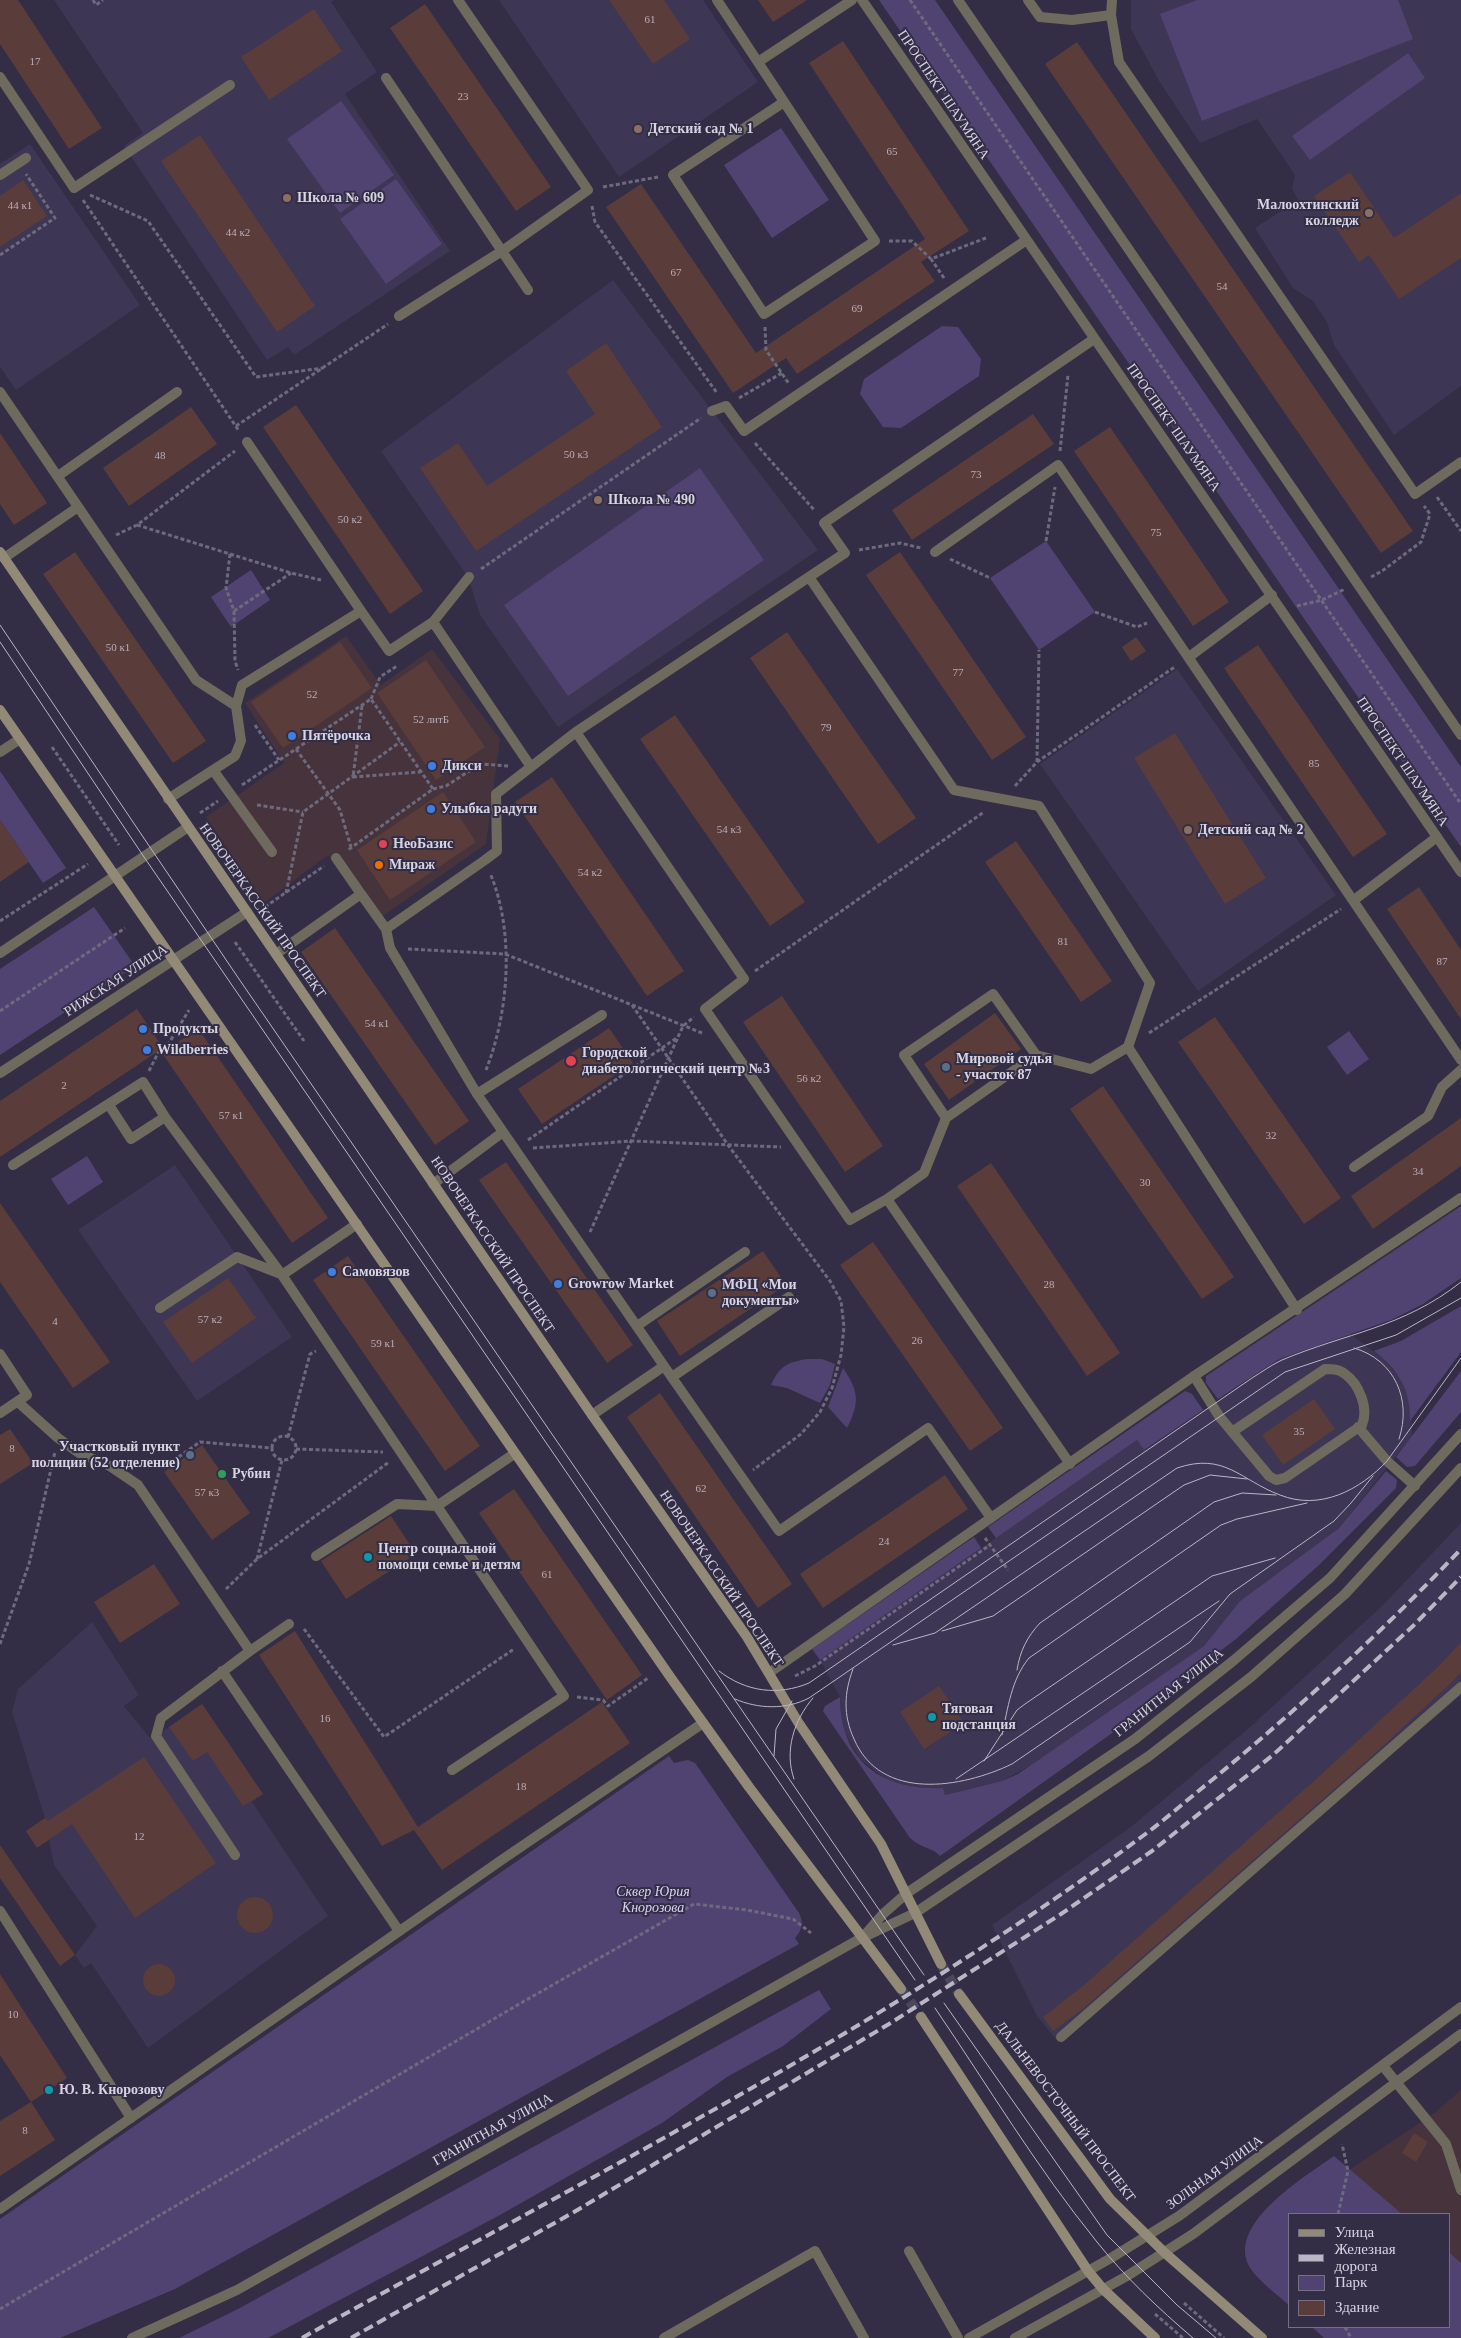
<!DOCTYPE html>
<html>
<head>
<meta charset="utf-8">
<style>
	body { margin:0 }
	#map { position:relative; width:1461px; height:2338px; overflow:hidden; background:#332e45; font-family:Georgia,serif }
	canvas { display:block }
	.legend { position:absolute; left:1288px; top:2213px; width:162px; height:115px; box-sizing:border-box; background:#332e45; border:1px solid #757084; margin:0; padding:6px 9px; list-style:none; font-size:15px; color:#d7d4e3 }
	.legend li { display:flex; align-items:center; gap:10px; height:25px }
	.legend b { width:25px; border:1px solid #757084 }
</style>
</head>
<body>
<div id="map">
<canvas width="1461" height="2338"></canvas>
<ul class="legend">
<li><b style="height:6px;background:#928977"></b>Улица</li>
<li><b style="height:6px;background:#b9b6c6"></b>Железная дорога</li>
<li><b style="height:14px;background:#504371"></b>Парк</li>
<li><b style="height:14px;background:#5a3c3b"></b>Здание</li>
</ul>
</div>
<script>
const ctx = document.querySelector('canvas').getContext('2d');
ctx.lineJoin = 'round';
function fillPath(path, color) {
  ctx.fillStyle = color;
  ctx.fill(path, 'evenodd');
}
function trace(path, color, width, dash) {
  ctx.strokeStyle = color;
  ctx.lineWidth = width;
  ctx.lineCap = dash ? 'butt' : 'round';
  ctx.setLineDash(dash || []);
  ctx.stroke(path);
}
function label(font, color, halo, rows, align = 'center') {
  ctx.font = font + ' Georgia,serif';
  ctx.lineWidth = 4;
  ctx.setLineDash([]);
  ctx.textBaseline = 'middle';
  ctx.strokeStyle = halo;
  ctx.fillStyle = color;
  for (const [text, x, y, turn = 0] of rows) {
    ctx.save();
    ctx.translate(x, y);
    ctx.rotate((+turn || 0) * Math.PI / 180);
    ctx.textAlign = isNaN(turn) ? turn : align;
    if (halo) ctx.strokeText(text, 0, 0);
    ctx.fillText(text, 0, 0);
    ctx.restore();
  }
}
fillPath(new Path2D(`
	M346,636L381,685L432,649L500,739L486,844L377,920L328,855L264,903L206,817L284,763L245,703Z
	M1461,2090V2263L1450,2253V2214H1402L1349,2170L1433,2114Z`), '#46333c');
fillPath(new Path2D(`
	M54,0H334L331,2L377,72L345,94L450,251L294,355L288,347L267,360L124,146L143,133Z
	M499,0H703L758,82L619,177Z
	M1131,0H1461V386L1394,435L1334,345L1327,322L1313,301L1293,288L1255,228L1298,200L1292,188L1295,175L1257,119L1200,143L1159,81L1131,29Z
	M30,144L140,305L16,390L0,367V164Z
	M613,280L818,550L558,727L480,615L468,577L381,451Z
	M1177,669L1336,895L1198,991L1040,764Z
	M175,1165L292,1337L197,1401L78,1230Z
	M1350,1334L1383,1358L1401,1379L1407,1392L1411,1408L1412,1436L1339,1528L1240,1601L1204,1646L1033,1764L1002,1781L945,1795L943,1788L922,1789L901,1786L884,1778L859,1758L845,1732L841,1717L840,1697L820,1660L1137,1440L1145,1450L1279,1359Z
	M1461,1523V1695L1058,2042L1037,2016L992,1925L1132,1826L1249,1728L1383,1605Z
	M92,1622L139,1695L124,1706L149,1737L156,1736L202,1704L263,1794L252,1802L328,1916L148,2048L91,1963L84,1968L75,1955L97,1926L54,1865L49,1840L56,1834L45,1818L12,1712L18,1689Z`), '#3d3654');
fillPath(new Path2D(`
	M879,0H935L1461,767V847Z
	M1197,0H1398L1413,39L1202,121L1160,14Z
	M1408,53L1425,78L1310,160L1292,136Z
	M341,101L394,175L340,213L287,139Z
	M781,128L829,200L772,238L724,165Z
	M396,179L442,244L386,284L340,219Z
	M942,326L958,327L981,359L979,376L901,428L883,427L860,394L864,379Z
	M700,468L764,560L568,696L504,605Z
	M1046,541L1095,612L1039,650L990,578Z
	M251,570L270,600L231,627L211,597Z
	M0,771L66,868L43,883L0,820Z
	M94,907L135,966L0,1055V969Z
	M1349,1031L1369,1059L1347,1075L1327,1047Z
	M87,1156L103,1182L68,1205L51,1179Z
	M1461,1206V1278L1423,1304L1391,1320L1279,1359L1218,1399L1206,1383V1376Z
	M1461,1306V1352L1410,1421C1411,1390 1398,1369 1374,1351L1401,1341Z
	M808,1359H822L835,1364L830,1385L820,1403L787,1388L771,1385C780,1366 787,1362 808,1359Z
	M843,1368C859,1391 860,1403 847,1428L828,1407Z
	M1461,1371V1412L1415,1466L1407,1467L1396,1457Z
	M1185,1391L1192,1394L1203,1410L1144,1450L1137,1440L996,1538L988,1527Z
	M1386,1471L1397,1480L1396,1488L1319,1565L1236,1639L1122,1726L940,1856C932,1847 920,1848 910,1838L823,1711L825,1706L840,1697C840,1761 882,1791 943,1788L945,1795L1002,1781L1018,1774L1204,1646L1240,1601L1339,1528Z
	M974,1537L981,1548L820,1660L812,1649Z
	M669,1756L674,1763L688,1760L695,1763L799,1913C804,1923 802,1930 795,1938L799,1944L175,2289L60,2338H0V2219Z
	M819,1990L831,2009L783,2046L727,2077L662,2123L500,2215L268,2338H179L238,2309Z
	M1334,2156L1402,2214H1290V2306C1279,2296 1256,2279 1249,2266C1227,2223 1306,2176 1334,2156Z
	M1450,2253L1461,2263V2338H1324L1312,2327H1450Z`), '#504371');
fillPath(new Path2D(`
	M0,0H18L102,128L69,149L0,44Z
	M609,0H664L690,39L653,64Z
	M758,0H807L773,22Z
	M425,4L551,187L516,211L390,28Z
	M314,9L342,51L269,100L241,57Z
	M843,41L969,231L921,262L935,281L797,374L786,358L733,393L606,207L641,184L756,353L925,239L809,63Z
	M1077,42L1413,531L1381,553L1045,64Z
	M200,135L315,306L277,332L161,161Z
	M1350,172L1394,238L1461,193V258L1399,299L1369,255L1359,262L1314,196Z
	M23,180L47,216L0,247V196Z
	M606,343L662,427L476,551L420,468L458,443L487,486L595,414L566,371Z
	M296,405L423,591L390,614L263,427Z
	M191,407L217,444L129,506L103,468Z
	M1033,414L1054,444L912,540L892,510Z
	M1110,427L1229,602L1193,626L1074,451Z
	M0,433L47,503L14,525L0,504Z
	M75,552L206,741L173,763L43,574Z
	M900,552L1026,737L992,760L866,575Z
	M787,632L916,818L878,844L750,658Z
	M1136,637L1146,651L1131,661L1122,647Z
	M340,642L372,688L283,748L251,702Z
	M1258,645L1387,834L1353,857L1224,668Z
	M426,660L485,747L436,780L377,693Z
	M675,715L805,902L770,926L640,739Z
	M1175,733L1266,878L1225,904L1134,758Z
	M552,777L684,971L647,996L515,802Z
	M443,792L476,842L390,900L357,850Z
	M0,820L29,862L0,882Z
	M1016,841L1112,981L1081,1002L985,862Z
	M1419,887L1461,950V1019L1387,909Z
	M335,928L469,1121L435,1145L301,952Z
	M782,996L883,1146L845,1172L743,1022Z
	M137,1009L163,1048L0,1157V1101Z
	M995,1013L1021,1049L949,1100L924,1064Z
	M1215,1017L1341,1198L1304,1224L1178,1042Z
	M198,1028L328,1218L292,1243L162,1053Z
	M609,1028L633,1063L542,1124L518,1089Z
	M1103,1086L1234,1277L1202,1299L1070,1109Z
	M1461,1118V1166L1373,1229L1351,1196Z
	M506,1162L633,1345L607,1363L479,1180Z
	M991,1163L1120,1353L1087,1376L957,1186Z
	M0,1203L110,1362L73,1388L0,1282Z
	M873,1242L1003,1428L970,1451L840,1265Z
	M763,1251L786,1285L680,1356L657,1321Z
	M348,1256L480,1446L445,1471L313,1280Z
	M228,1278L256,1318L192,1363L163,1322Z
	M660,1393L792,1584L758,1608L627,1417Z
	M1314,1399L1335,1429L1283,1465L1262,1435Z
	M10,1429L33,1463L0,1484V1435Z
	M202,1445L250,1513L212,1540L164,1472Z
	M945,1475L968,1509L823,1608L800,1574Z
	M514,1489L642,1675L607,1700L479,1513Z
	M391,1516L416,1554L346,1599L321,1561Z
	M154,1564L180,1604L120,1643L94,1602Z
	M295,1631L418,1827L602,1702L630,1743L442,1870L414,1830L416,1829L382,1846L259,1655Z
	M1461,1642V1672L1453,1681L1371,1757L1084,2008L1053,2031L1043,2017L1084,1985L1314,1781L1439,1666Z
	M939,1686L964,1723L924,1749L900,1712Z
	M202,1704L263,1794L243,1806L207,1752L193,1761L169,1727Z
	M144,1757L216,1863L135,1918L72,1824L37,1848L26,1831L45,1818L48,1821Z
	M0,1845L75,1955L60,1966L0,1878Z
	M237 1915a18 18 0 1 1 36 0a18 18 0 1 1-36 0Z
	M143 1980a16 16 0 1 1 32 0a16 16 0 1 1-32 0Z
	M0,1974L67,2078L31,2102L0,2055Z
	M31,2102L55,2140L0,2176V2121Z
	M1414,2133L1428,2142L1416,2162L1402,2153Z`), '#5a3c3b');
trace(new Path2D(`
	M941,1964L959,1994
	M901,1989L921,2017`), '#4c475d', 10, [10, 5]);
trace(new Path2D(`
	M93,0L96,5L103,0
	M910,0L1461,804
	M603,187L658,177
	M90,195L148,221L256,377L323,368
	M83,200L239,431
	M592,206L595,222L717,393
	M889,241H912L931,259
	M0,255L55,218L26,174
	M944,278L931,259L986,238
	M765,327L766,350L789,384
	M739,398L782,373
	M236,426L388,324
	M755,443L815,511
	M1060,451L1068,375
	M1437,497L1461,531
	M137,525L291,573L321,580
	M116,535L137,525L235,451
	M1046,541L1055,487
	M859,550L900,543L921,548
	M230,554L226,588L234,611L235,661L238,670
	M950,559L990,578
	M481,569L701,418
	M1371,577L1382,571L1421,542L1430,514L1424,506
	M1297,606L1322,600L1345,589
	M234,611L291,573
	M1095,612L1137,627L1147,623
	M371,699L380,677L397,666
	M362,706L353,777L420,772
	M255,725L279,760
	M52,747L119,845
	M296,749L340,810L351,847
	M1037,762L1039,650
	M242,785L371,699L433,789L348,850
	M1015,786L1037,762L1176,666
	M433,789L446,786L480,764L508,766
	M257,805L303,812
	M200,813L218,801
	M286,893L303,812L400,742
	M265,907L324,866
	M0,921L88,864
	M235,942L304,1041
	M408,949L505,954L702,1033
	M755,971L984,812
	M632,1005L728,1145L830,1281L841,1301L844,1327L841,1355L832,1388L820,1412L801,1434L753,1470
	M0,1011L125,928
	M1149,1033L1341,909
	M486,1070C509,1012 515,932 490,873
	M149,1071L158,1053L166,1048L189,1010
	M528,1140L678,1037L683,1026L694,1017
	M533,1148L632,1141L781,1147
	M590,1232L678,1037
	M272 1448a12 12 0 1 1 24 0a12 12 0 1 1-24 0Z
	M288,1437L310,1354L316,1351
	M296,1449L383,1452
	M135,1465L170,1463L200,1442L272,1448
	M985,1538L1008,1570
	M257,1559L282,1460
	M226,1589L257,1559L389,1462
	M304,1629L384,1737L514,1649
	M0,1644L29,1564L55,1452
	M795,1676L815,1666L990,1545
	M577,1697L603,1700L608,1706L648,1678
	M1338,2214L1348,2171L1342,2144
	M1184,2303L1224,2338
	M0,2309L521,2003L694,1904L747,1910L793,1919L811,1933
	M1155,2314L1183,2338
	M1345,2327L1351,2338`), '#6e6a7e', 3, [4, 2.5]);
trace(new Path2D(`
	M717,0C770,80 823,161 875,241L764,314L673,175L784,102
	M1028,0L1040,17L1072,20L1111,15
	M1112,0L1111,15L1119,62L1415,494L1461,462
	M758,62L852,0
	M0,77L74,188L230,85
	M386,78L528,290
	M0,175L26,158
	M399,316L502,251L588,190L458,0
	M0,392L196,680L236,706
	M712,411L726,406L744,431L1025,241
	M247,442L361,611
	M58,476L177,392
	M935,552L1058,465L1461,1060
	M4,558L78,507
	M433,622L469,577
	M1189,657L1272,595
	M576,732L845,553L824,523L1094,339
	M0,752L20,739
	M213,770L272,852
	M168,799L235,756L241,741L236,706L242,685L361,611L389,651L433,622L531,767
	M336,858L361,894
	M1354,900L1437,837
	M386,929L390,948L477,1094L664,1366
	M276,954L361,894L386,929L485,860L497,851L496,794L576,732L744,979L705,1009L850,1220L887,1199L924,1173L946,1118L904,1055L993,994L1036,1055L1091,1069L1128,1047L1150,983L1039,806L954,790L809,577
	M1128,1047L1297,1310
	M477,1094L602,1015
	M109,1105L131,1139L165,1117
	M946,1118L1036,1055
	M13,1165L143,1082L165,1117L282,1275
	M1354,1167L1428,1116L1442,1087L1461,1070
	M433,1184L503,1132
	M887,1199L1070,1464
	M357,1224L282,1275L437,1506L514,1454
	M160,1308L237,1257L281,1274
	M637,1326L745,1252
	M0,1354L27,1395L0,1413
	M1194,1376L1219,1416L1269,1476L1276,1480L1285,1478L1362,1425C1369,1408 1359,1384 1345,1374C1339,1369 1332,1369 1325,1369L1232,1432
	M672,1377L789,1297
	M18,1402L58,1438L79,1453L110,1466L138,1485L250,1651L289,1624
	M592,1415L664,1366L779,1531L928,1428L991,1518
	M1358,1427L1387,1461L1415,1486
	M316,1556L397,1504L437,1506L564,1696L452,1770
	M222,1671L399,1931
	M235,1855L156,1736L161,1718L250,1651
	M0,1911L131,2118
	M1061,2037L1461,1687
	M1383,2066L1446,2144L1461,2190
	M909,2251L958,2338
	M664,2338L815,2251L864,2338`), '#6f6a5e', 10);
trace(new Path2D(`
	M0,953L188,827
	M0,1073L247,912
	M769,1673L1194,1376L1461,1198
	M0,2209L503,1859L703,1723
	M132,2338L237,2290L863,1937`), '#6f6a5e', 10);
trace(new Path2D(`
	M862,0L1461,872
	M958,0L1461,735
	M866,1936L915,1913L1149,1756L1251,1677L1345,1594L1461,1468
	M863,1937L883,1914L907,1893L1135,1739L1233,1661L1330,1578L1461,1434
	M969,2338L1111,2258L1179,2216L1461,2007
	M1015,2338L1127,2276L1193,2234L1461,2034`), '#6f6a5e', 10);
trace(new Path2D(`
	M0,552L592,1415L747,1637L798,1722L881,1844L941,1964
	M0,710L671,1678L749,1787L901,1989
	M959,1994L1110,2199L1165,2253L1262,2338
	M921,2017L1088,2271L1103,2289L1155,2338`), '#928977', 10);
trace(new Path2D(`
	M0,625L239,979L924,1975
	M0,642L144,857L915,1980
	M1354,1348C1395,1360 1412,1400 1399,1439
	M942,1631L993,1616L1184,1485L1210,1475L1247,1479
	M893,1645L935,1633L1177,1468C1225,1452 1240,1480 1280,1495C1320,1511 1360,1490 1387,1461L1461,1358
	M853,1669C844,1693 843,1715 854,1739C881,1802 962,1788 1012,1764L1190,1642L1230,1594L1334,1521L1351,1503L1373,1476
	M1017,1670C1020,1651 1027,1637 1040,1623L1214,1502L1242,1493L1276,1495
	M719,1671C746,1692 778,1696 809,1683L1252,1378C1262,1372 1271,1365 1282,1360C1346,1333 1403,1328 1461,1282
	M735,1699C758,1709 786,1710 809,1698L1285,1372L1396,1335L1461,1298
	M1002,1735C1008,1708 1011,1680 1029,1658L1221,1525L1237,1519L1307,1503
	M774,1756L776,1729L792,1701
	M984,1761L1017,1710L1025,1704L1212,1576L1275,1558
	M794,1779C784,1751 794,1720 813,1698
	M956,1779L1219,1601
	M944,2003L1107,2235L1177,2305L1216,2338
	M935,2008C988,2086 1037,2168 1097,2242C1125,2277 1159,2309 1193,2338`), '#b9b6c6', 1);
trace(new Path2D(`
	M302,2338C585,2179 878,2032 1140,1838C1165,1820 1188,1799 1212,1780C1299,1708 1383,1631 1461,1549
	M351,2338L574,2212L889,2024L1061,1914L1152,1851L1273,1755L1413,1626L1461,1577`), '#b9b6c6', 4, [10, 5]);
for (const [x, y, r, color] of [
	[638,129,5,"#8d6e63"],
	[287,198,5,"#8d6e63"],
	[1369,213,5,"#8d6e63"],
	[598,500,5,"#8d6e63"],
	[292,736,5,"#3f7fe0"],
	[432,766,5,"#3f7fe0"],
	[431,809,5,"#3f7fe0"],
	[1188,830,5,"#8d6e63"],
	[383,844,5,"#e0444e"],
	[379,865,5,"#e8710a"],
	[143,1029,5,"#3f7fe0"],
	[147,1050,5,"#3f7fe0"],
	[571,1061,6,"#e0444e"],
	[946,1067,5,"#5c6f8a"],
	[332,1272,5,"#3f7fe0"],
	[558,1284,5,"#3f7fe0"],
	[712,1293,5,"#5c6f8a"],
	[190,1455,5,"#5c6f8a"],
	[222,1474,5,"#2e9e5b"],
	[368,1557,5,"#0f9aa8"],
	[932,1717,5,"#0f9aa8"],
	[49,2090,5,"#0f9aa8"]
]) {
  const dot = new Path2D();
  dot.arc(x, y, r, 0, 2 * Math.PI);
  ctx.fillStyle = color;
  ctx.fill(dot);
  trace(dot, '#332e45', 2);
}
label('11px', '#b8aeb9', null, [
	["61",650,20],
	["17",35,62],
	["23",463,97],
	["65",892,152],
	["44 к1",20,206],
	["44 к2",238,233],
	["67",676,273],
	["54",1222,287],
	["69",857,309],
	["50 к3",576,455],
	["48",160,456],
	["73",976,475],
	["50 к2",350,520],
	["75",1156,533],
	["50 к1",118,648],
	["77",958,673],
	["52",312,695],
	["52 литБ",431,720],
	["79",826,728],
	["85",1314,764],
	["54 к3",729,830],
	["54 к2",590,873],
	["81",1063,942],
	["87",1442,962],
	["54 к1",377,1024],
	["56 к2",809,1079],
	["2",64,1086],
	["57 к1",231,1116],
	["32",1271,1136],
	["34",1418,1172],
	["30",1145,1183],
	["28",1049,1285],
	["57 к2",210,1320],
	["4",55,1322],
	["26",917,1341],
	["59 к1",383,1344],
	["35",1299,1432],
	["8",12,1449],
	["62",701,1489],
	["57 к3",207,1493],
	["24",884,1542],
	["61",547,1575],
	["16",325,1719],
	["18",521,1787],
	["12",139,1837],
	["10",13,2015],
	["8",25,2131]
]);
label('14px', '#d7d4e3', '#332e45', [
	["ПРОСПЕКТ ШАУМЯНА",943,95,56],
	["ПРОСПЕКТ ШАУМЯНА",1173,428,55],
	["ПРОСПЕКТ ШАУМЯНА",1402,762,56],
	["НОВОЧЕРКАССКИЙ ПРОСПЕКТ",262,911,55],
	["РИЖСКАЯ УЛИЦА",116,981,-33],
	["НОВОЧЕРКАССКИЙ ПРОСПЕКТ",492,1245,56],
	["НОВОЧЕРКАССКИЙ ПРОСПЕКТ",721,1579,56],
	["ГРАНИТНАЯ УЛИЦА",1169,1693,-38],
	["ДАЛЬНЕВОСТОЧНЫЙ ПРОСПЕКТ",1065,2112,53],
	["ГРАНИТНАЯ УЛИЦА",493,2130,-29],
	["ЗОЛЬНАЯ УЛИЦА",1215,2173,-36]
]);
label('bold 14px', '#d7d4e3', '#332e45', [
	["Детский сад № 1",648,129],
	["Школа № 609",297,198],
	["Малоохтинский",1359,205,"right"],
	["колледж",1359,221,"right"],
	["Школа № 490",608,500],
	["Пятёрочка",302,736],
	["Дикси",442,766],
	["Улыбка радуги",441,809],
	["Детский сад № 2",1198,830],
	["НеоБазис",393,844],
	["Мираж",389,865],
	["Продукты",153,1029],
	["Wildberries",157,1050],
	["Городской",582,1053],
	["диабетологический центр №3",582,1069],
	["Мировой судья",956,1059],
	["- участок 87",956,1075],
	["Самовязов",342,1272],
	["Growrow Market",568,1284],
	["МФЦ «Мои",722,1285],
	["документы»",722,1301],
	["Участковый пункт",180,1447,"right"],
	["полиции (52 отделение)",180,1463,"right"],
	["Рубин",232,1474],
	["Центр социальной",378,1549],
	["помощи семье и детям",378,1565],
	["Тяговая",942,1709],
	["подстанция",942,1725],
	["Ю. В. Кнорозову",59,2090]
], 'left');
label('italic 14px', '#dbd3f8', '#332e45', [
	["Сквер Юрия",653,1892],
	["Кнорозова",653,1908]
]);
</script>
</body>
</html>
